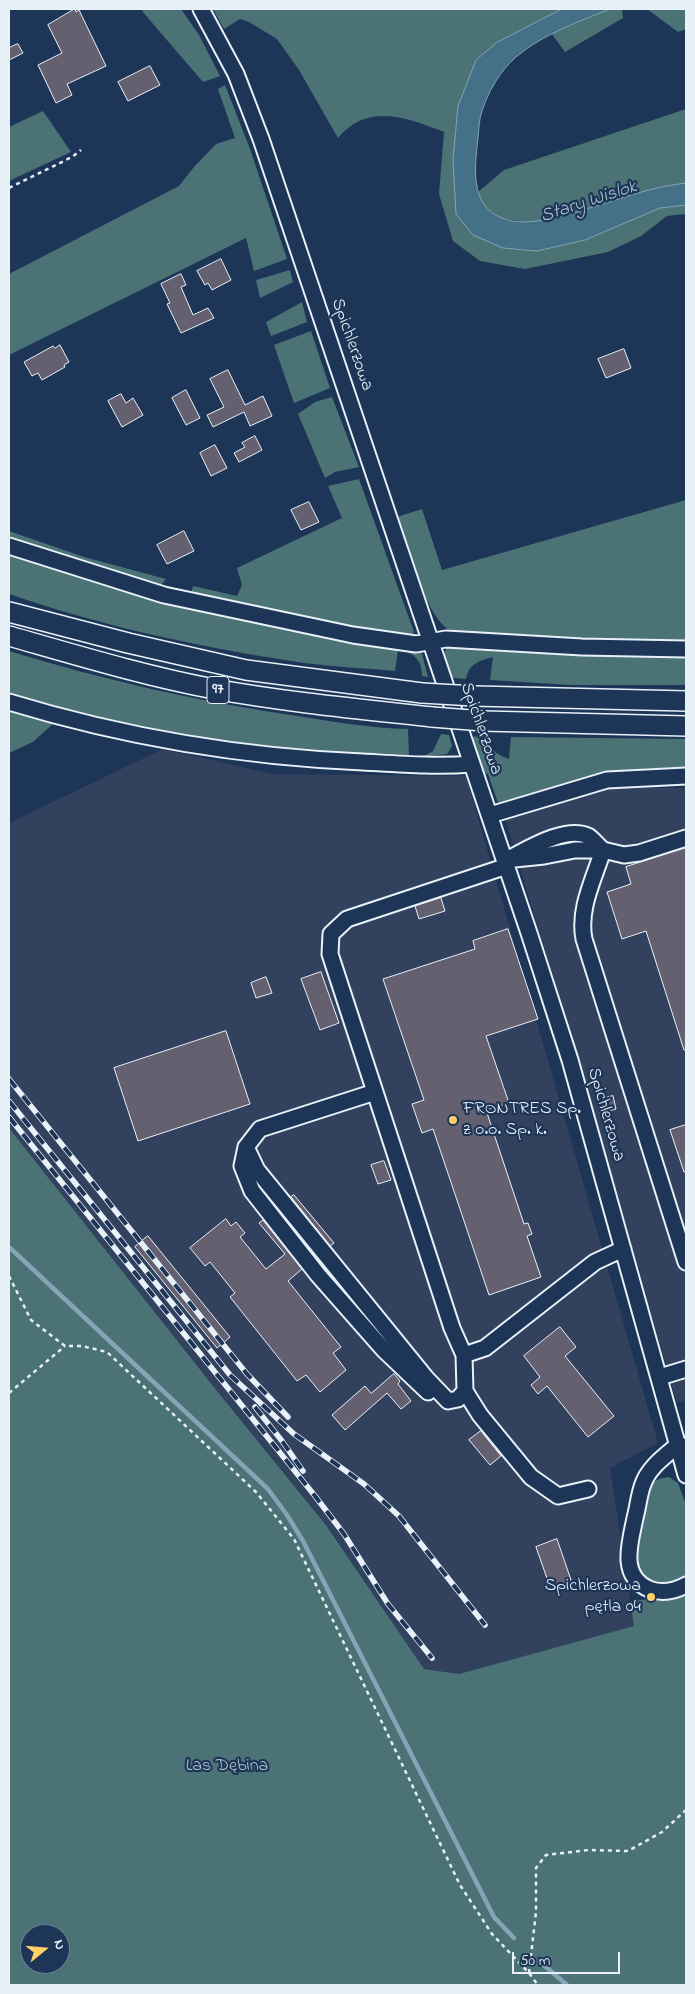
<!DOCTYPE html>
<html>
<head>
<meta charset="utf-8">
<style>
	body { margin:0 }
	#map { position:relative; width:695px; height:1994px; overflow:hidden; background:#1d3557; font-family:"Indie Flower",sans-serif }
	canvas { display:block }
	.frame { position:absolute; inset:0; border:10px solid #e8f1f8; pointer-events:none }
	.north { position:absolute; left:20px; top:1924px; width:50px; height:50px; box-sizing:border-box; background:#1d3557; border:1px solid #6e8097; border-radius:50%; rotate:73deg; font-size:14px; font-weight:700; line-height:20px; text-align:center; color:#e8f1f8 }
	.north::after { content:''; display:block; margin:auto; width:18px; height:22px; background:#ffd166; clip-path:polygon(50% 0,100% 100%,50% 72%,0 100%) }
	.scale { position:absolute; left:512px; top:1952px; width:108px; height:22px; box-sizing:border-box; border:2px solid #e8f1f8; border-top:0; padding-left:6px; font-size:15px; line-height:18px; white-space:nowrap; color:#e8f1f8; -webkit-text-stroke:4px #1d3557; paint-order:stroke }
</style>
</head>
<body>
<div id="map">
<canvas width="695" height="1994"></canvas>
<div class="frame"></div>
<div class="north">N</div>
<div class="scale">50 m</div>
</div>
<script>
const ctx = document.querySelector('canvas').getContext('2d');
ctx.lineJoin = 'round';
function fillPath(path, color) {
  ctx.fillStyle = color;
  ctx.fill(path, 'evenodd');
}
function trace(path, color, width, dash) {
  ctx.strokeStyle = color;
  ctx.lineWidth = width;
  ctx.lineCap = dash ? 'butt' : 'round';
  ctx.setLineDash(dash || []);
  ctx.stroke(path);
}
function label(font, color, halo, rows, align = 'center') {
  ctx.font = font + ' "Indie Flower",sans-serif';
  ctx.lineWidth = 4.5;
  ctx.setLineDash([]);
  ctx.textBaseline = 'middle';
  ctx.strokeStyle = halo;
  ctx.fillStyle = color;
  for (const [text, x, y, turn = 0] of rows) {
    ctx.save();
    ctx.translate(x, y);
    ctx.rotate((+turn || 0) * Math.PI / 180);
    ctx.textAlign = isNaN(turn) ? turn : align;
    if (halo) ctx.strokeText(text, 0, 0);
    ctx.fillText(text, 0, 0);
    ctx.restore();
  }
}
fillPath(new Path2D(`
	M163,749L273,774L466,776L658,1443L610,1468L634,1626L459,1674L424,1669L326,1524L217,1391L9,1128V823Z
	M595,787L686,788V1400L677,1403L588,1093L505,818Z`), '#32425e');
fillPath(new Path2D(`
	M145,9H181L199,35L220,76L203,82L142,11Z
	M213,9H562L496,43L453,160L503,248L537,251L585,240L660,208L686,205V214L667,216L641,236L608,252L525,269L480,261L453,241L439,194L444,132C407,118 368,102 338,138L299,70L277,39L249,22L240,19L224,29Z
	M610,9H622L623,18L565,52L551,33Z
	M647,9H686V29L678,32Z
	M225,85L250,149L287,259L254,271L246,238L9,355V274L179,186L194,167L216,144L235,138L218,89Z
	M686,109V183L669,185L598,207L531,223L501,218L487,209L477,193L504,170Z
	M43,111L71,152L9,181V127Z
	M290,270L293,282L260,298L256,280Z
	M302,302L307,322L271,336L266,322Z
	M311,331L330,388L294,403L274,345Z
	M332,397L359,467L335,472L325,478L298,414L315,402Z
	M359,479L414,632L408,637L285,616L191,594L193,586L237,596L242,585L237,568L342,518L328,486Z
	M686,500V641C651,641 464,644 445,627C424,609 407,545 397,517L422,509L442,570Z
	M9,531L84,557L166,579L161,585L123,575L9,538Z
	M9,549L89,577L421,650L428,677L422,676C422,660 414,653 398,649L395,671C365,668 334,667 304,663C204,648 104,627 9,594Z
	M451,643L686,654V685H571L490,680L493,657C478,661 469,664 466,679L452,678C447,665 439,653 451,643Z
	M9,651C104,680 200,702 298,716C335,722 371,728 408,729L409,757C354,754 297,753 242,744C164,732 85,715 9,693Z
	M9,711L55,722L33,742L9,753Z
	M441,734L449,735L452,746L447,754L423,757L433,751Z
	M485,735C490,749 495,754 509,759L511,737L686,739V767L639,769L498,803L488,774L483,773L472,737Z
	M9,1128L217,1391L326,1525L424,1669L459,1674L634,1626L630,1601L686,1596V1985H9ZM30,1934H60V1964H30Z
	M669,1477L678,1483L686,1505V1577C666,1589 639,1587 636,1559C634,1548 640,1532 641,1521C644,1508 644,1494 652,1484C656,1479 663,1478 669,1477Z`), '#4b7376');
const water = new Path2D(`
	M562,9H610C578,22 543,34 516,57C500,71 488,92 482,111C479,119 479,129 478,138C475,165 469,206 502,218C523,226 544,220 565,215C605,205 646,187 686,183V205L660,208L585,240L537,251L503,248L473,235L456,214L453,160L458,106L476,60L496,43Z`);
fillPath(water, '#447088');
trace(water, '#86a4b5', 1);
trace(new Path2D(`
	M9,1247L268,1489L287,1515L303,1541L494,1917L514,1938
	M539,1961L567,1985`), '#86a4b5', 4.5);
const building = new Path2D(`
	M75,9L76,12L79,10L106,66L67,84L72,95L56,103L38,65L62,53L48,25Z
	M18,44L23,53L9,60V48Z
	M150,66L160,85L128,101L118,82Z
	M221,259L231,280L212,290L208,283L205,285L197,271Z
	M181,274L186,285L181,287L193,315L208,308L214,318L181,333L167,304L170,303L161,284Z
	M60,345L69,362L64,365L65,367L42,380L38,373L32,376L24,362L53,346L55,348Z
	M624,349L631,368L606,378L598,359Z
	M228,370L245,405L263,396L272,416L250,426L244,412L213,427L207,415L224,407L210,379Z
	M186,390L200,418L186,425L172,398Z
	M121,394L126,403L133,398L143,415L122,427L108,401Z
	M255,436L262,450L239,462L234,453L245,447L242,443Z
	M215,445L227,468L211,476L200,453Z
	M309,502L319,522L301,530L291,510Z
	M184,531L194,551L167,564L157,545Z
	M686,848V1050H684L646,931L622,939L607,892L631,884L626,867Z
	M441,898L445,911L419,919L415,906Z
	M508,929L538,1019L486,1036L509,1103L486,1110L524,1224L528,1223L532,1234L527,1236L541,1277L489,1295L433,1129L422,1133L412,1104L424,1100L383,979L475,949L473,941Z
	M321,972L339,1023L320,1030L301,979Z
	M266,977L272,993L256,998L251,983Z
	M226,1031L250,1104L138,1141L114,1068Z
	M613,1096L616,1109L600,1113L597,1100Z
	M686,1125V1172H684L670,1130Z
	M384,1161L391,1180L378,1184L371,1165Z
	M294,1195L334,1243L330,1246L291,1197Z
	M226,1219L231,1226L236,1222L245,1233L240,1237L266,1269L285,1254L259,1223L263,1220L302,1269L288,1281L341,1347L333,1353L346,1370L320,1392L306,1375L297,1381L230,1297L235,1293L210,1262L205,1266L190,1248Z
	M148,1236L230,1337L217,1348L135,1247Z
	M560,1327L576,1347L565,1356L614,1416L588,1437L547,1386L538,1394L531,1385L540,1377L524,1356Z
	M394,1374L400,1381L398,1384L411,1401L401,1409L387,1393L345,1430L332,1415L365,1386L371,1393Z
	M481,1431L501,1456L490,1465L469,1440Z
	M557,1539L571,1580L550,1587L536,1547Z`);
fillPath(building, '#64606f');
trace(building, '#e8f1f8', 1);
const minor = new Path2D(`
	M201,9L236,74L261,139L529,933L570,1060L686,1475
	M9,546L164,595L353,635L416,644L446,639L582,647L686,649
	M9,702C124,737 242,757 363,762C399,764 436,767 472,764
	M490,815L607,780L686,776
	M603,850C594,879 578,909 584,939L686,1262
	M512,857C531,847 567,826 588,836C593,839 598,846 603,850
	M505,860L544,856L575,850H603L624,855L639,853L686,838
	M375,1092L260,1129L246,1147L257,1170L426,1378L448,1401L458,1399L465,1391L464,1355L452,1328L330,954L331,934L347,919L507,866
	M246,1147L242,1166L252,1191L318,1275L384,1350L428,1392
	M464,1355L485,1348L595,1262L623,1249
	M660,1377L686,1369
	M465,1391L480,1415L531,1477L558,1496L588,1489
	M679,1444C665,1456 649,1467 643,1484C639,1494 638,1507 635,1518C630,1543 619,1576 649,1589C662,1594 675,1591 686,1585`);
const major = new Path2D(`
	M9,612L128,643L246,670L422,693
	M9,636C76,655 145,676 214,689C286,702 359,709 432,717
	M474,696L686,701
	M483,721L686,726`);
trace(minor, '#e8f1f8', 19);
trace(major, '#e8f1f8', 22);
trace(new Path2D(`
	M9,188L72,157L81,150
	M9,1276L31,1320L65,1346H82L107,1352L256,1492L294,1539L460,1885L492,1934L529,1973L538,1985
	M9,1393L65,1346
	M529,1973L536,1912V1868L546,1855L589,1850L628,1851L662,1832L686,1810`), '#e8f1f8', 2.5, [4, 4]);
trace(minor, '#1d3557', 15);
trace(major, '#1d3557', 19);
const rail = new Path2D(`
	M9,1079L247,1374L288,1417
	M9,1101L230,1375L294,1434L364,1484L399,1516L485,1625
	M9,1117L315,1496L344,1534L388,1604L432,1658
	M255,1407L282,1441L303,1471`);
trace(rail, '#e8f1f8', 5.5);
trace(rail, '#1d3557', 4, [11]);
const majorBridge = new Path2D(`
	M422,693L474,696
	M432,717L483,721`);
trace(majorBridge, '#e8f1f8', 22, []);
trace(majorBridge, '#1d3557', 19);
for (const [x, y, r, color] of [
	[453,1120,5,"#ffd166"],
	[651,1597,5,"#ffd166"]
]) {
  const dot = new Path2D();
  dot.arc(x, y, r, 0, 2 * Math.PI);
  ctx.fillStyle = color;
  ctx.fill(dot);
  trace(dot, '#1d3557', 2);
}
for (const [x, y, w] of [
	[218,690,22]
]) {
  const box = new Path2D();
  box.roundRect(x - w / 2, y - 13.5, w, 27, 4);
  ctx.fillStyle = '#1d3557';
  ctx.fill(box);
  trace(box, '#e8f1f8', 1);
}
label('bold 16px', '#e8f1f8', null, [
	["97",218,690]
]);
label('18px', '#e8f1f8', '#1d3557', [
	["Spichlerzowa",351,345,71],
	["Spichlerzowa",480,729,71],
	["Spichlerzowa",605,1115,74]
]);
label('18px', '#e8f1f8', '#1d3557', [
	["FRONTRES Sp.",463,1110],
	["z o.o. Sp. k.",463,1131],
	["Spichlerzowa",641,1587,"right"],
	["pętla 04",641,1608,"right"]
], 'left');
label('18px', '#b1c5ca', '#1d3557', [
	["Las Dębina",227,1767]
]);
label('italic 19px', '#afc4d1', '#1d3557', [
	["Stary Wislok",589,203,-18]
]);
</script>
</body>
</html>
